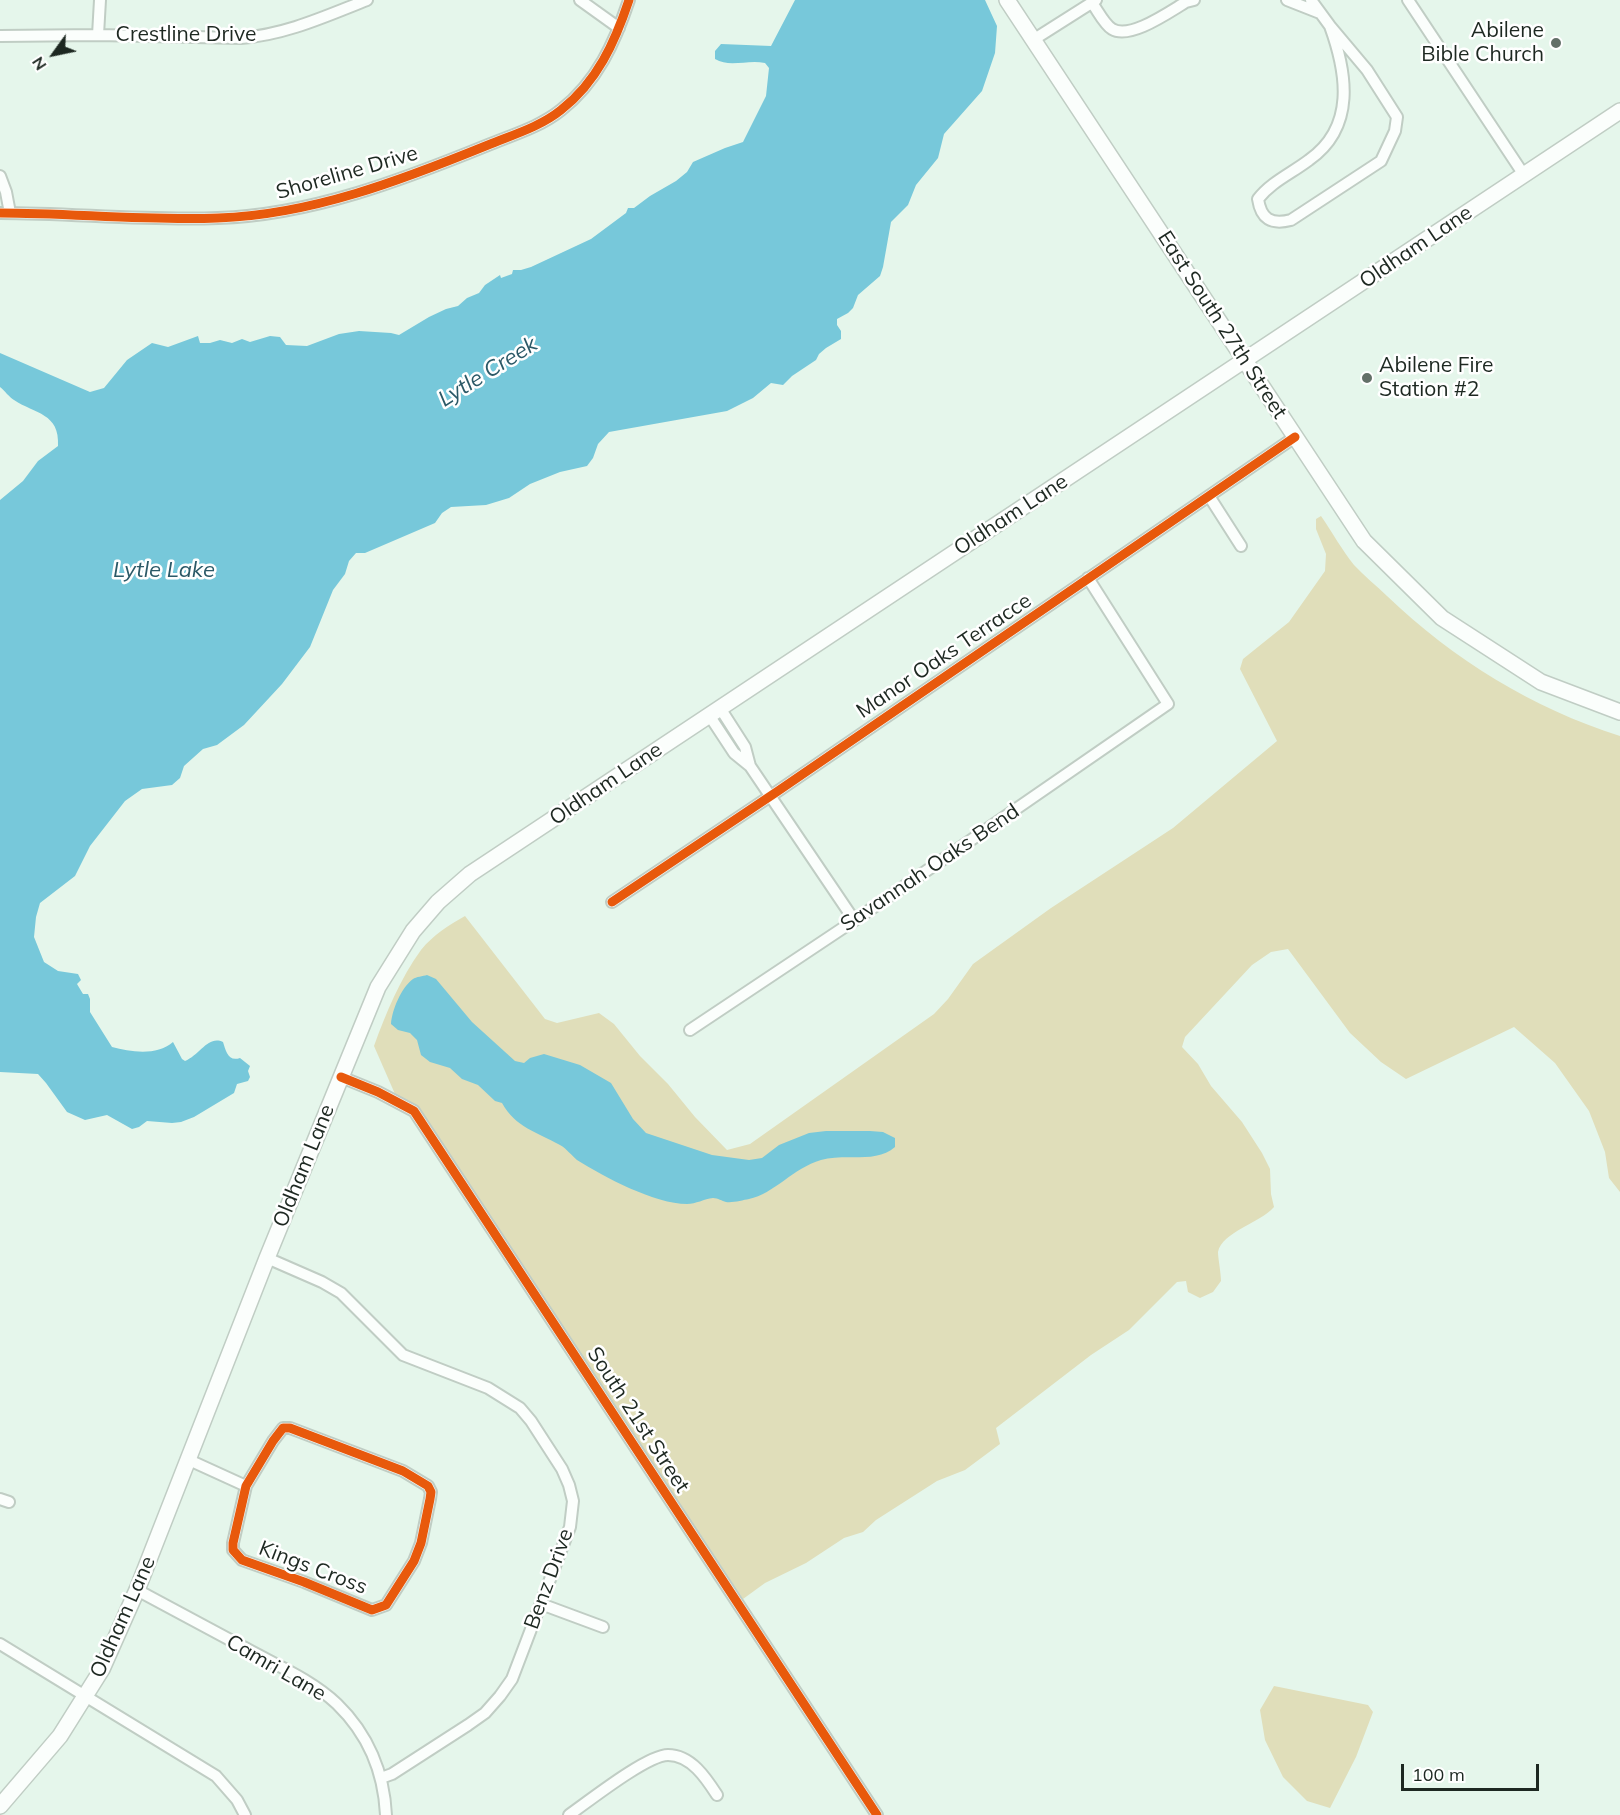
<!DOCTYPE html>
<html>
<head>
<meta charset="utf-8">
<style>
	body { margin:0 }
	#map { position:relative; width:1620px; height:1815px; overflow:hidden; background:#e5f6eb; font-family:Mulish,sans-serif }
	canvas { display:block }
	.north { position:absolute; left:24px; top:24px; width:60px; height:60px; -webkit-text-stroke:4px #fff; paint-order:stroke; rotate:237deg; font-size:16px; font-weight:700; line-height:24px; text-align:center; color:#1d2821 }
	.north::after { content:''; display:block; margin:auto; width:21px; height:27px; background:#1d2821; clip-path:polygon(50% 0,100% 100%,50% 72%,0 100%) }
	.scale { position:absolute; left:1401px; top:1764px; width:138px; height:27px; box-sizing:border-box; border:3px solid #1d2821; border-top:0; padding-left:8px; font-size:18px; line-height:21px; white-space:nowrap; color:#1d2821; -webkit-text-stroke:4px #fff; paint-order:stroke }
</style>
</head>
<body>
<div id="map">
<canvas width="1620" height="1815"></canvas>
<div class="north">N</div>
<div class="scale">100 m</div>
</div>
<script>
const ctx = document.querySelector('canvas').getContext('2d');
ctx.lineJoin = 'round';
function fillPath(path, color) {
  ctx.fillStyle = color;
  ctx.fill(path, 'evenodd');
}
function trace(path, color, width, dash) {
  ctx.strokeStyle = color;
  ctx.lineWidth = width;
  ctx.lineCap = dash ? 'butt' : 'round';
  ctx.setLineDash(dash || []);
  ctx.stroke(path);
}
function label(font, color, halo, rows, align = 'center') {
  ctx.font = font + ' Mulish,sans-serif';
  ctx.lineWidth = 5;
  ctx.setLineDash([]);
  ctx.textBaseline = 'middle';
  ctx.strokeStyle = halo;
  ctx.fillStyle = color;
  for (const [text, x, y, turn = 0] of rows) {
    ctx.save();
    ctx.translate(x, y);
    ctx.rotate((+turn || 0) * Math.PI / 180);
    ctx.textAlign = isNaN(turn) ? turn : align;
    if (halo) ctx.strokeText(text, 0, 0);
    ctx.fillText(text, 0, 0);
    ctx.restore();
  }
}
fillPath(new Path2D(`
	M1321,516C1332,532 1342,550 1354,565C1364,576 1377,586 1387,596C1454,660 1532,708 1620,736V1192L1609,1178L1605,1152L1589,1111L1555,1063L1514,1027L1406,1079L1381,1062L1350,1033L1288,949L1271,952L1252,965L1185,1037L1182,1047L1198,1064L1211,1086L1242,1122L1262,1153L1270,1169L1271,1194L1274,1207C1260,1223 1222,1232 1218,1252C1218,1258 1221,1273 1221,1281L1213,1292L1200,1298L1188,1292L1186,1281L1177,1282L1129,1330L1091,1355L996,1428L1000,1444L965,1470L937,1481L876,1520L863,1532L844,1538L806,1563L765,1583L743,1599L417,1108L395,1094L374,1046C386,1013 400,979 421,950C433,935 449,925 465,916L545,1019L557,1023L599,1013L614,1024L640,1056L668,1084L695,1117L727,1150L750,1144L934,1014L948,999L973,964L1051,908L1173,828L1277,741L1240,669L1243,659L1289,622L1325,571L1326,554L1316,529V519Z
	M1274,1686L1368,1705L1373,1712L1356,1757L1330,1808L1307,1801L1283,1777L1265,1740L1260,1710Z`), '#e0deba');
fillPath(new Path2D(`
	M795,0H985L997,26L995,53L982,91L944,134L938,158L916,185L908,205L891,222L883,267L880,276L858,295L853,308L848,313L837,319V325L841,331V339L826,348L819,354L816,360L792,376L783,385L771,383L753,398L727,411L609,432L598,444L593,458L587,466L560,472L530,484L509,498L486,505L451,507L442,513L435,523L365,553H356L349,561L345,574L333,590L310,647L282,684L244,725L217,745L203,749L184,766L180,778L172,785L142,789L125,801L90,846L75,876L40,903L36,917L34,937L44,962L58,971L78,974L81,980L77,984L83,994H88L90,999V1012L112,1047C131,1052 157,1056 173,1042L182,1059L185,1061C200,1055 208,1035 223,1042C226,1051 228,1062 240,1058L250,1066L248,1071L250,1077L248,1081L237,1084L234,1093L194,1117L181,1122L172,1123L147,1121L139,1127L132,1129L107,1115L85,1120L67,1112L46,1083L38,1074L0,1072V500L23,481L38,461L58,446C60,413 35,414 14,400C9,397 5,391 0,387V353L90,392L104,388L127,360L152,343L168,347L198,336L200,343H210L220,340L232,343L242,339L250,342L270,336L280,337L286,345L307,346L339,334L359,331L391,333L399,335L429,317L446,309L458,306L467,298L479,293L485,285L500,275L501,278L512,274L513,270H521L531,267L591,239L626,213L628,208H634L650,196L676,181L687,172L693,162L725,148L743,142L766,96L769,68L765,63C748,59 730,68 715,59V51L721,44L771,46Z
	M427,975L436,979L472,1022L515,1061L524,1063L530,1058L544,1054L580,1065L611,1083L633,1119L646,1133L712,1155L749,1160L762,1158L779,1145L809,1133L826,1131H870L883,1132L895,1138V1147C876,1164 845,1153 821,1160C793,1168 774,1194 749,1199C743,1200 733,1203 726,1202C722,1201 718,1198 713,1198C704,1199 696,1204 687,1204C655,1204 604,1177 577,1160C571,1155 567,1149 560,1145C537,1132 516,1128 502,1103L495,1101L478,1085L462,1079L450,1068L430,1062L421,1055L417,1040L410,1033L398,1030L391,1024C392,1010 401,988 413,979C416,977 423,976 427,975Z`), '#77c8da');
const street = new Path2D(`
	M580,0L619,28
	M1287,0L1320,13
	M1311,0L1330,26L1367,70L1397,117L1395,131L1381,161L1291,220C1271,225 1261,219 1258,199C1271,182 1292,173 1309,160C1356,127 1347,73 1330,26
	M1408,0L1524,175
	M1092,3C1098,11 1104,24 1112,29C1130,40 1169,12 1186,2L1194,0
	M98,35L100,0
	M0,36L98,35L241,38C285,35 326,16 367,0
	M1033,40L1096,0
	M0,176L6,192L10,213
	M0,213C72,213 145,221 218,218C311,215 402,180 488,145C512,135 540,127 561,110C597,82 615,42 629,0
	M1209,496L1241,546
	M720,708L745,747L750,766
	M709,715L734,753L750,766L854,920
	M612,902L778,791L1295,437
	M690,1030L861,916L1168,704L1088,578
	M341,1077L378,1092L414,1111L877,1815
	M267,1258L322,1282L341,1293L403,1355L488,1388L520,1408L531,1421L562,1469L569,1485L573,1501L570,1527L512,1679L500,1696L485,1713L468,1725L392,1774L381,1778
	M283,1428H290L403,1471L428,1486L431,1492L430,1499L421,1543L414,1561L386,1605L372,1610L304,1582L242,1560L233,1550V1543L246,1486L273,1441Z
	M189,1460L246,1486
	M0,1499L9,1502
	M137,1590C174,1610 210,1629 247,1649C276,1665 312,1680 337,1704C368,1734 384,1773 386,1815
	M541,1604L603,1627
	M0,1644L216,1776L237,1800L245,1815
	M569,1815C589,1801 647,1755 668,1755C691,1755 706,1778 717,1795`);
const secondary = new Path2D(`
	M1007,0L1364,541L1442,618L1541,682L1620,712
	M0,1806L60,1736L102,1669L137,1590L267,1258L378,987L413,931L438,902L470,874L1620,111`);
trace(street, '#c0cdc4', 14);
trace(secondary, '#c0cdc4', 18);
trace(street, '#fbfefc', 10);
trace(secondary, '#fbfefc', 15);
trace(new Path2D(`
	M0,213C72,213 145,221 218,218C311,215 402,180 488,145C512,135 540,127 561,110C597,82 615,42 629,0
	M612,902L778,791L1295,437
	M341,1077L378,1092L414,1111L877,1815
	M283,1428H290L403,1471L428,1486L431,1492L430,1499L421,1543L414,1561L386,1605L372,1610L304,1582L242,1560L233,1550V1543L246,1486L273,1441Z`), '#e8590c', 9);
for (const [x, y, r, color] of [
	[1556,43,6,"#637068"],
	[1367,378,6,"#637068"]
]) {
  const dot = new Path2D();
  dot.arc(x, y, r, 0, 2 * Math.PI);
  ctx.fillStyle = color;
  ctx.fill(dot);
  trace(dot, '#fff', 2);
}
label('21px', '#1d2821', '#fff', [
	["Abilene",1544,31],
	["Bible Church",1544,55],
	["Abilene Fire",1379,366,"left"],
	["Station #2",1379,390,"left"]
], 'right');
label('21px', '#1d2821', '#fff', [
	["Crestline Drive",186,35],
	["Shoreline Drive",347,173,-16],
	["Oldham Lane",1416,247,-34],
	["East South 27th Street",1222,325,57],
	["Oldham Lane",1011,515,-33],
	["Manor Oaks Terracce",944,656,-34],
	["Oldham Lane",606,784,-34],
	["Savannah Oaks Bend",930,868,-34],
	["Oldham Lane",304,1166,-68],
	["South 21st Street",638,1420,57],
	["Kings Cross",313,1568,21],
	["Benz Drive",549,1579,-70],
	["Oldham Lane",123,1617,-66],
	["Camri Lane",276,1668,30]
]);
label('italic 22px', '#2b5967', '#fff', [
	["Lytle Creek",488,372,-32],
	["Lytle Lake",164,570]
]);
</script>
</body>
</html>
